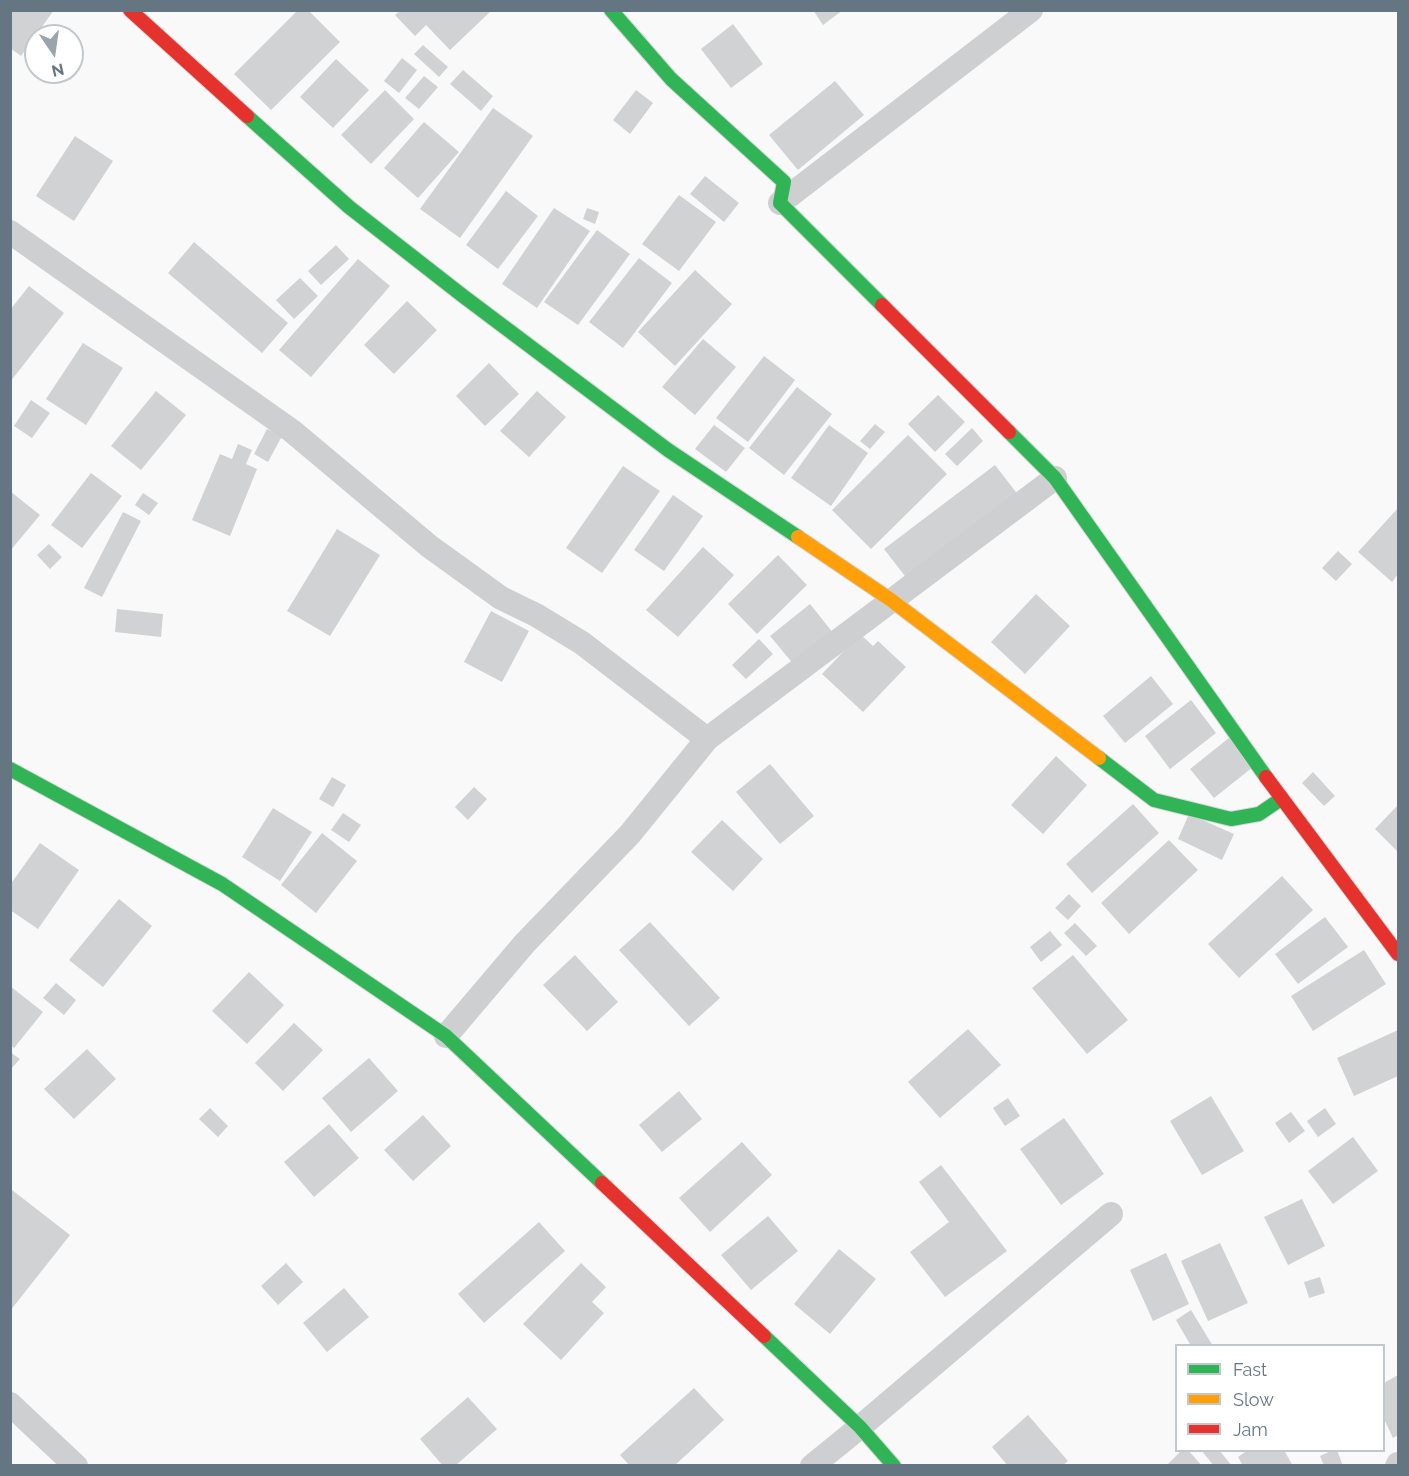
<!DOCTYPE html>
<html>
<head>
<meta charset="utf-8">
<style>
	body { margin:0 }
	#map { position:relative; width:1409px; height:1476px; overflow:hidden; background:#f9f9f9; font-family:Raleway,sans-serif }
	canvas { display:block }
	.frame { position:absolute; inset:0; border:12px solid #657683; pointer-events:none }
	.legend { position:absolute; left:1175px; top:1344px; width:210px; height:108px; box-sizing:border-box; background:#fff; border:2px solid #c1c8cd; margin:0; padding:8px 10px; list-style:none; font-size:18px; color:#657683 }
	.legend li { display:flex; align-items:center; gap:12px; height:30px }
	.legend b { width:30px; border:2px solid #c1c8cd }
	.north { position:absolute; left:24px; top:24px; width:60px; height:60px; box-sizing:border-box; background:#fff; border:2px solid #c1c8cd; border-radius:50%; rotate:167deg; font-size:16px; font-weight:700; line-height:24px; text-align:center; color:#657683 }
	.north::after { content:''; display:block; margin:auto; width:21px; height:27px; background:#99a4ac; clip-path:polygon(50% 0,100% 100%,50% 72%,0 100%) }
</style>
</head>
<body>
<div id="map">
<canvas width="1409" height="1476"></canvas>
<div class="frame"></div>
<ul class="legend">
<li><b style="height:8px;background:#30b455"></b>Fast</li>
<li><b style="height:8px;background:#ff9f0a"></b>Slow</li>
<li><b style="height:8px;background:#e5322d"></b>Jam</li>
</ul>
<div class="north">N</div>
</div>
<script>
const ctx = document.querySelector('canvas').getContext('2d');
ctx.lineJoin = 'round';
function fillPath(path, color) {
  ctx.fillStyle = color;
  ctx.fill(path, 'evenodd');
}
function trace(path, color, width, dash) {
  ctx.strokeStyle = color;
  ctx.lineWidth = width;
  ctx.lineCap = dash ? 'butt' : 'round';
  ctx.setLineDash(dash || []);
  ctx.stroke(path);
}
fillPath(new Path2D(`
	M10,10H54L21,56L10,48Z
	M298,10H308L340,42L271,110L234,74Z
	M401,10H492L450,50L426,25L415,36L395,15Z
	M813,10H843L823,25Z
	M733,24L763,64L731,88L701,49Z
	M423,45L448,67L439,77L414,54Z
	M402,58L417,70L399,93L384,81Z
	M336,59L369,90L333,128L300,97Z
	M463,70L493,96L481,111L450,84Z
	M424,76L438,87L419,109L405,98Z
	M835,81L864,115L798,170L769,135Z
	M385,90L414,119L371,164L341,135Z
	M636,90L653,103L630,134L613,120Z
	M493,108L533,136L460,238L420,209Z
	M424,122L459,152L418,198L384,168Z
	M75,136L113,161L74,221L36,196Z
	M705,176L739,203L724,222L690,194Z
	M506,191L538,216L498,269L466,245Z
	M679,195L716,222L679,271L642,244Z
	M554,208L590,231L537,308L502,284Z
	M587,208L599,212L595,224L583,219Z
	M597,230L630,254L578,325L544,302Z
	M194,242L288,323L262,353L168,273Z
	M336,245L349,259L321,285L308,271Z
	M639,258L672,283L623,348L589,322Z
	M358,259L390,286L311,377L279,350Z
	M695,270L732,304L675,366L638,332Z
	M300,278L318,296L294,319L276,300Z
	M29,286L64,313L10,382V310Z
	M407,301L437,330L394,374L364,345Z
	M703,339L736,367L695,415L662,387Z
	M83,343L123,368L86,425L46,399Z
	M764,356L795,380L748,442L716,418Z
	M489,363L519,394L485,426L456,396Z
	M797,387L832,414L784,475L749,448Z
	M156,391L186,415L141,470L111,446Z
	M537,391L566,417L529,457L500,431Z
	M938,395L965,422L935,452L908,424Z
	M31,400L50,413L32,438L14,426Z
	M875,424L885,432L870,449L860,441Z
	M714,425L745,448L726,472L695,449Z
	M829,425L868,453L831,506L791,478Z
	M972,428L983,441L957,466L945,454Z
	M267,429L282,436L268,462L254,454Z
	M908,435L947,474L871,549L832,510Z
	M238,444L252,450L246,464L257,469L230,536L192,520L220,454L232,459Z
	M995,465L1019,496L908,580L884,549Z
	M623,466L660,491L602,573L566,548Z
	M91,473L122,496L82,548L51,525Z
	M10,491L40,515L10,551Z
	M143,493L158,503L149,515L135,505Z
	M673,495L703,516L664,571L634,550Z
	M1398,508V574L1392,582L1358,552Z
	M123,512L141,521L102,597L84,588Z
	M337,529L380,555L330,636L287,611Z
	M49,544L62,557L50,569L37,555Z
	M703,547L734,575L678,637L646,610Z
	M1338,551L1352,564L1336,581L1322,568Z
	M778,555L807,585L757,634L728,604Z
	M1036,594L1070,626L1025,674L991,642Z
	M810,604L834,634L795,666L770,636Z
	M117,609L163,614L161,637L115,632Z
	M491,611L529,631L502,682L464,662Z
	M860,634L873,646L878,641L906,667L863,712L822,674Z
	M759,639L773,654L746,679L732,665Z
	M1151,676L1173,704L1125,743L1103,716Z
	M1191,700L1216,733L1170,769L1145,736Z
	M1229,738L1253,767L1214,798L1190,769Z
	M1056,756L1087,785L1043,834L1011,805Z
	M770,764L814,816L780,844L736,792Z
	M1313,772L1335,796L1324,806L1302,783Z
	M332,777L346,785L333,807L319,799Z
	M474,787L487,799L468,820L455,807Z
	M1133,804L1159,833L1092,893L1066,864Z
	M1398,805V849L1397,851L1375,829Z
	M273,808L312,832L280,881L242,857Z
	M343,813L361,825L349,842L331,830Z
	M1189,814L1234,834L1222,860L1178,839Z
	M722,820L763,859L733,891L691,852Z
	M322,833L357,861L316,913L281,885Z
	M1169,840L1198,870L1129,934L1101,903Z
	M40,843L79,870L38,929L10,910V885Z
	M1282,876L1313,910L1239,978L1208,944Z
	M1069,894L1081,906L1068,920L1055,908Z
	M119,899L152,926L103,987L69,960Z
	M1325,917L1348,947L1298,984L1275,954Z
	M650,922L720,998L689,1026L619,950Z
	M1075,923L1097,946L1086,956L1064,933Z
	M1050,931L1062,945L1041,962L1030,947Z
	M1364,950L1386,984L1313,1031L1291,996Z
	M575,955L618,1002L587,1031L543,985Z
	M1073,955L1128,1020L1087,1054L1032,988Z
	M249,972L284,1005L247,1044L212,1011Z
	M56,983L76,1000L64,1015L43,998Z
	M10,986L43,1012L14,1048L10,1045Z
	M294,1023L323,1050L283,1091L255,1063Z
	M968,1029L1001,1065L940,1118L908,1082Z
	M1398,1030V1076L1354,1096L1337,1058Z
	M87,1049L116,1079L74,1119L44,1089Z
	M10,1052L20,1059L10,1070Z
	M369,1058L398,1091L351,1132L322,1098Z
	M679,1091L702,1119L662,1152L639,1125Z
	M1211,1096L1244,1151L1202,1175L1170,1121Z
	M1008,1098L1020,1116L1005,1126L993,1108Z
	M210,1108L228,1126L218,1137L199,1119Z
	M1325,1108L1336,1124L1318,1137L1307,1121Z
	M1291,1112L1305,1131L1289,1143L1275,1123Z
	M423,1115L451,1146L413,1181L384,1150Z
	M1064,1118L1104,1174L1061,1205L1020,1149Z
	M329,1124L359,1158L314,1197L284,1162Z
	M1353,1137L1378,1171L1333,1204L1308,1171Z
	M742,1142L772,1175L710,1232L679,1198Z
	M941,1165L1007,1251L945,1297L910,1252L949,1222L919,1182Z
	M12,1190L70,1235L10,1311V1193Z
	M1302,1199L1325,1246L1288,1265L1264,1217Z
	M768,1216L798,1251L751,1290L721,1255Z
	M539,1222L565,1251L484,1323L458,1294Z
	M1220,1243L1248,1303L1208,1321L1181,1261Z
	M839,1249L876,1279L830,1334L794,1304Z
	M1166,1253L1189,1304L1153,1321L1130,1270Z
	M286,1263L303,1282L278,1305L261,1286Z
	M581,1263L606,1287L592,1302L604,1313L561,1360L523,1324Z
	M1320,1277L1325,1293L1309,1298L1304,1282Z
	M344,1288L369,1317L327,1352L303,1323Z
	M1191,1310L1213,1346H1191L1176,1320Z
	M1398,1375V1435L1393,1438L1384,1419V1383Z
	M694,1388L724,1420L674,1466H630L620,1455Z
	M468,1397L497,1429L455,1466H443L420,1439Z
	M1028,1415L1068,1461L1062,1466H1008L992,1447Z
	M1182,1450H1188L1202,1466H1166Z
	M1201,1450H1219L1232,1466H1214Z
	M1248,1450H1284L1293,1466H1243L1238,1457Z
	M1333,1450H1337L1343,1466H1324L1320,1456Z`), '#d0d2d3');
const fast = new Path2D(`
	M611,10L671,79L784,182L780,203L882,305
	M247,116L349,207L463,296L668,450L798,537
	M1009,432L1055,478L1266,777
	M1099,758L1154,800L1231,819L1259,814L1281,799
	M10,769L222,884L446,1036L602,1183
	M764,1336L860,1427L894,1466`);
const slow = new Path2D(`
	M798,537L891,600L1099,758`);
const jam = new Path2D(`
	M130,10L247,116
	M882,305L1009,432
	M1266,777L1398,954
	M602,1183L764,1336`);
trace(fast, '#d5d6d7', 16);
trace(slow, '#d5d6d7', 16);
trace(jam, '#d5d6d7', 16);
trace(new Path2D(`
	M780,203L1031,10
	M10,232L292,431L429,546L501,598L536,615L582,643L707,739
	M446,1036L525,943L630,834L707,739L1055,478
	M10,1404L76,1466
	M812,1466L860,1427L1111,1214
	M1397,1466L1398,1464`), '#cecfd0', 24);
trace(fast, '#30b455', 14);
trace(slow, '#ff9f0a', 14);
trace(jam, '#e5322d', 14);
</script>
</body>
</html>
